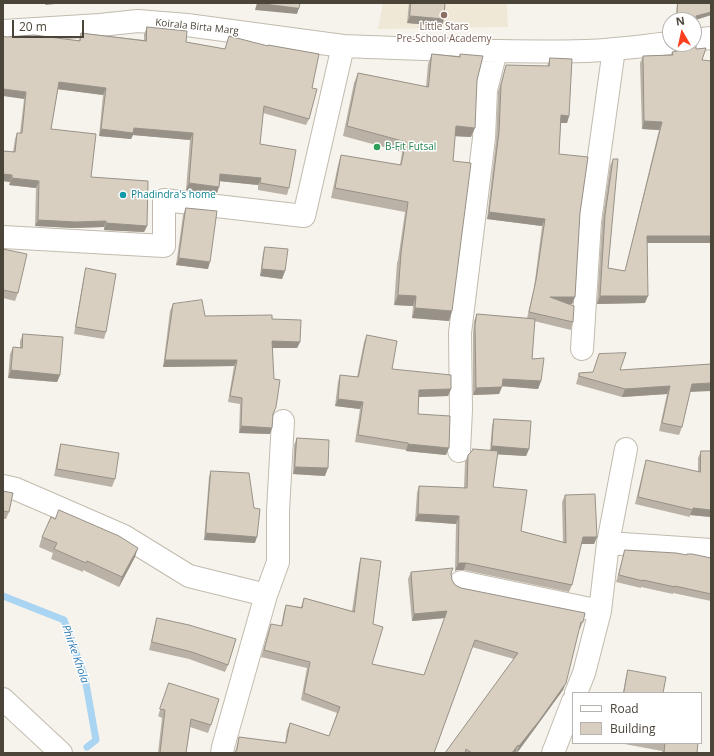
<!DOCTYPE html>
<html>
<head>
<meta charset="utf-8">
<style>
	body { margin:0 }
	#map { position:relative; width:714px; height:756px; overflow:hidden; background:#f6f3ec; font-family:"Open Sans",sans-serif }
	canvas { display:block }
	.frame { position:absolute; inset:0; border:4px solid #4b4439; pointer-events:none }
	.legend { position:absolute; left:572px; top:692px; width:130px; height:52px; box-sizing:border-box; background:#fff; border:1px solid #b7b4b0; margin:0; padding:5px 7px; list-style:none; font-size:12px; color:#4b4439 }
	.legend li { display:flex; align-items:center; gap:8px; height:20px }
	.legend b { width:20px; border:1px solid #b7b4b0 }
	.north { position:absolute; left:662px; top:12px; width:40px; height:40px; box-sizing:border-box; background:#fff; border:1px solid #b7b4b0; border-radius:50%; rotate:351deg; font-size:11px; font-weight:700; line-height:16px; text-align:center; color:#4b4439 }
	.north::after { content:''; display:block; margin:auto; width:14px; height:18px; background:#fc3f1d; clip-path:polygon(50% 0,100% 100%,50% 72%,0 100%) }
	.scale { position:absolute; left:12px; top:20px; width:72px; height:18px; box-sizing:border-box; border:2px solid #4b4439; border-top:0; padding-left:5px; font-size:12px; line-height:14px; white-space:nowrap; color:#4b4439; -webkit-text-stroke:3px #fff; paint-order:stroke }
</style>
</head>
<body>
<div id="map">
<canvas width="714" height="756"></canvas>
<div class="frame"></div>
<ul class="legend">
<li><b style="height:5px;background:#fff"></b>Road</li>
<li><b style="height:11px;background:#d8cfc1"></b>Building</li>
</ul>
<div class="north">N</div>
<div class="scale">20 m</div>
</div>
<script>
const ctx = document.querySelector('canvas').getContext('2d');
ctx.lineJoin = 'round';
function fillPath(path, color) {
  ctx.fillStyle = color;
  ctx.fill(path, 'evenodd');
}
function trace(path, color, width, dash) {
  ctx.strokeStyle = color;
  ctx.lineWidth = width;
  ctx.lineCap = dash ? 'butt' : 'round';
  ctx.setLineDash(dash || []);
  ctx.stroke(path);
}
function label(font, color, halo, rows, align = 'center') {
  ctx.font = font + ' "Open Sans",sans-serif';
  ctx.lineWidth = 3;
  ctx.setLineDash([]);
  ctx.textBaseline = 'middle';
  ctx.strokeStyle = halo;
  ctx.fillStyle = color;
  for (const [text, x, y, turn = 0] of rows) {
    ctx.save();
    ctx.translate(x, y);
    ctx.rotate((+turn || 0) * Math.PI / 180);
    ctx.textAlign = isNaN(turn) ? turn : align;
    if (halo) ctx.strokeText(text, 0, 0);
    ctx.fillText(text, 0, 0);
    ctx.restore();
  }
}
fillPath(new Path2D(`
	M383,3H507L508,27L378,29Z`), '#efe8d6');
trace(new Path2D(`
	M3,596L64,620L85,678L96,740L87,747`), '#a9d4f2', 7);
const street = new Path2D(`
	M3,31L100,25L138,21L187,25L343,46
	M694,40L711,38
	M3,237L164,246V200L304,216L343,46C424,49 505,53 586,51C614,50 642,46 670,43
	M582,349L590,221L614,49
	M459,451L461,410L460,333L484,138L486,90L496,51
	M3,486L16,489L53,505L124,536L189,576L266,595L278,562V511L283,421
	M608,543L711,550
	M461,582L600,611
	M576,693L584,673L600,611L608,543L626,449
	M3,699L61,753
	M222,753L223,747L266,595
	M553,753L573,701`);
trace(street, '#c2bbae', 24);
trace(street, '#fff', 22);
fillPath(new Path2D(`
	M409,3H445L444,19L442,26L407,23Z
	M677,3H711V15L696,20L694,28V20H676Z
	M147,27L186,42L225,49L229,36L312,88L309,119L306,125L263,113L260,144L289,188L287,195L258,190V185L220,181L217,193L186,190L190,140L133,135L131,139L99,136L103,95L58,89L51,129L91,177L147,226L144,232L104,230V227L74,228L35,226L36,188L9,185L10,182L3,181V151L13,152L15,139L17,133H20L24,99L6,37L79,40L81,33L144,40V34Z
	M680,45L647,243L645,303L597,304L602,222L610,166L613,159L608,268L625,271L659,130L642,129L640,63L643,56L671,55L672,52H676L677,47Z
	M432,54L459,56L460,54L477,80L471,137L455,136L453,161L452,311L449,321L412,318L413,306L394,305L397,263L398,260L405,212L331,198L338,165L341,155L400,165L402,152L343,136L354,83L358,73L426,87L428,64Z
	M550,58L569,116L567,123H561L559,154L580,213L575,297L572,304H569L573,322L571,330L534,321L532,359L541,381L538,389L502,386L499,394L473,395V334L474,321L477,314L527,318L534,288L542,226L487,219L496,140L498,92L504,72L506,65L547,66Z
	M186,208L208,269L176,265L183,215Z
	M265,247L285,271L282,279L260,276L263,254Z
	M3,249L18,293L15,301L3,298Z
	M86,269L106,332L104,339L74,334L84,276Z
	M173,304L205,316L272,319L300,342L297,348H273V414L272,428L270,434L239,433L240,404L228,402L234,366L163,367L170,311Z
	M23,334L60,375L57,382L8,378L10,354L13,347L20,348V341Z
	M367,335L392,369L451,389L448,396L419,397L418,414L446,455L406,451V450L355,442L360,409L335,406L338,382L340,375L357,377L364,342Z
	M620,370L690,392L682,427L679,435L659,431L667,394L622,397L576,384L579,373Z
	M494,419L529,449L526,456L497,454L493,487L521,531L563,542L562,502L565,495L597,537L594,544H581L572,585L569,592L464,570H457L455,571L456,524L415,521L417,493L419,486L464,488L465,462L468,455L490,450L492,426Z
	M297,438L325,476L293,474L294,445Z
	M61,444L115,479L112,487L54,476L59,451Z
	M701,451L711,517L690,515V517L635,504L644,467L646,460L698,472V458Z
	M211,471L255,543L204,540L209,477Z
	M3,491L9,512L6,519H3Z
	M42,537L135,557L119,587L83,570V572L51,559L53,553L39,547Z
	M625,550L711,558V601L673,593V594L641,587V588L616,582Z
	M361,558L373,624L372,664L424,675L445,618L412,621L408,579L411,572L451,574L452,580L455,585L461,588L583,622L580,629H579L563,690L536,727L517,753L516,752L515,753H445L514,659L472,647L434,753H235L239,737L285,743L287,730L290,723L329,736L337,713L301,700L307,668L261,657L271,624L281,626L284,611L286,605L301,607L304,598L352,611L359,564Z
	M157,618L228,665L225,672L189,659L149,650L155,625Z
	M628,670L663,693H623L626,677Z
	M169,683L211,725L208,733L190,727L186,753H158L162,718L158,716Z
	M619,743H698L697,753H662V751Z`), '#bab2a6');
fillPath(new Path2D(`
	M46,3H65L45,5Z
	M257,3L299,8L297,14L255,10Z
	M711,12V15L695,20L696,16Z
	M410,16L444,19L442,26L407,23Z
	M59,82L106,88L103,95L56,89Z
	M3,89L26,92L24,99L3,96Z
	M561,115L569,116L567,123H559Z
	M644,121L662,122L659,130L642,129Z
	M456,126L475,128L471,137L452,136Z
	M134,128L193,133L190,140L133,135L131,139L99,136L101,129Z
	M3,174L12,175L10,182L3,181Z
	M220,174L261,178L258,185L218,181Z
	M12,178L39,181L36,188L9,185Z
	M189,183L219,187L217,193L186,190Z
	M489,212L545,219L542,226L487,219Z
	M38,220L106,221L104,227L74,228L35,226Z
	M106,223L147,226L144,232L104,230Z
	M647,236H711V243H644Z
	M179,258L210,262L208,269L176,265Z
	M262,269L285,271L282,279L260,276Z
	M398,295L416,296L413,306L394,305Z
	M600,296H648L645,303L597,304Z
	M550,297H575L572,304H547Z
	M415,308L452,311L449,321L412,318Z
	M272,341L300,342L297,348H270Z
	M165,360H237L234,366L163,367Z
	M11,370L60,375L57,382L8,378Z
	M503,379L541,381L538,389L500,386Z
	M711,383V391L689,392L692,384Z
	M670,386L667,394L622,397L625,389Z
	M502,387L499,394L473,395L476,388Z
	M451,389L448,396L416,397L419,390Z
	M338,399L363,402L360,409L335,406Z
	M241,426L272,428L270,434L239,433Z
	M408,444L449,448L446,455L406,451Z
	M492,446L529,449L526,456L490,454Z
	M295,467L328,468L325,476L293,474Z
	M693,508L711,510V517L690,515Z
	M418,514L459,516L456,524L415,521Z
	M206,533L257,537L255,543L204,540Z
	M583,537H597L594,544H581Z
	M138,548L135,557L119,587L122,577Z
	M460,563H466L464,570H457L455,571L458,564Z
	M447,611L445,618L412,621L414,614Z
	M566,683L563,690L536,727L517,753L519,746Z
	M518,745L515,753H512Z`), '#979187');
const building = new Path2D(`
	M257,3H300L299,8Z
	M411,3H445L444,19L410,16Z
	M678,3H711V12L696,16V24H694V20H677Z
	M147,27L187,31L186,42L225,49L229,36L268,46V45L319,54L312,88L317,89L309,119L264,106L260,144L296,150L289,188L260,183L261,178L220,174L219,187L189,183L193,133L134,128L133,133L101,129L106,88L59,82L51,129L96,134L91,177L148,181L147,226L106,223V221L76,222L38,220L39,181L12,178V175L3,174V151L15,152L17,133H22L26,92L3,89V36L6,37L34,35L80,41L81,33L146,41Z
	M682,44H692L696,45V49L706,48L702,60L711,61V236H647L648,296H600L605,215L613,159H618L608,268L625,271L662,122L644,121L643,56L673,55L672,52L677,51V47L680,45Z
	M432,54L460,57V54L483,56L477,80L475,128L456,126L453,161L471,163L452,311L415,308L416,296L398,295L401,253L408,202L335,188L341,155L401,165L406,142L347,126L358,73L428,87Z
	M550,58L572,59L569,116L561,115L559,154L588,157L580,213L575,297H550L574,306L573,322L529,312L536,280L545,219L489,212L499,132L501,85L506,65L549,66Z
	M186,208L217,211L210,262L179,258Z
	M265,247L288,249L285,271L262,269Z
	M3,249L27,254L18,293L3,290Z
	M86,268L116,274L106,332L76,327Z
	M202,300L205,316L272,315V319L301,320L300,342L272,341L274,379L280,380L276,407L273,414L272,428L241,426L242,398L230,396L237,360H165L173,304Z
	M477,314L535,319L532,359L544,358L541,381L503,379L502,387L476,388L475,326Z
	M23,334L63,337L60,375L11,370L13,347L22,348Z
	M367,335L397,341L392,369L451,375V389L419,390L418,414L450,416L449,448L408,444V443L358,435L363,402L338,399L340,375L358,377Z
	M626,353L620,370L711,364V383L692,384L682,427L662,423L670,386L625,389L579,376V373L593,372L599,354Z
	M494,419L531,421L529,449L492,446Z
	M297,438L329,440L328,468L295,467Z
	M61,444L119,453L115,479L57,469Z
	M473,449L498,451L493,487L527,490L521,531L566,543L565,495L595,494L597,537H583L572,585L466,563H460L458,564L459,516L418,514L419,486L467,488L468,455L472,451Z
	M701,451H711V510L693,508V510L638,497L646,460L700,472Z
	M211,471L249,473L254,508L260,509L257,537L206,533Z
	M3,491L13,493L9,512L3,511Z
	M59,510L119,536L138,548L122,577L87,561L86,563L54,549L57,543L42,537L51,517L55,519Z
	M625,550L676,553L687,555V554H692L711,558V594L675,586V587L643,580V581L619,575Z
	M361,558L381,561L373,624L383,627L372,664L424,675L447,611L414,614L411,572L453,568L451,573L452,580L455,585L461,588L585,613L583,622H581L566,683L539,721L519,746L518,745L512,753H472L466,749L465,753H445L518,653L475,640L434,753H235L237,749L239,737L286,743L290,723L329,736L340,707L304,693L310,662L264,650L271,624L282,626L286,605L302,608L304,598L354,612Z
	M157,618L189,625L236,639L228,665L192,652L152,642Z
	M628,670L666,677L663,693H624Z
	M169,683L219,699L211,725L191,719L186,753H160L165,710L160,709Z
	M663,743H698L697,753H664L665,743Z`);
fillPath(building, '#d8cfc1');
trace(building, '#979187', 1);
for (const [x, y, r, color] of [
	[444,15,4,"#8d6e63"],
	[377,147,4,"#2e9e5b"],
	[123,195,4,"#0f9aa8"]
]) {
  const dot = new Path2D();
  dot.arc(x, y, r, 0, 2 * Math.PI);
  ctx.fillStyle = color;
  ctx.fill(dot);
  trace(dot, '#fff', 1.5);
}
label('10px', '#4b4439', '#fff', [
	["Koirala Birta Marg",197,27,6]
]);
label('10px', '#785e54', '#fff', [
	["Little Stars",444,27],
	["Pre-School Academy",444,39]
]);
label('10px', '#27864d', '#fff', [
	["B-Fit Futsal",385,147]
], 'left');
label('10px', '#0d838f', '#fff', [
	["Phadindra's home",131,195]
], 'left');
label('italic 11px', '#2e7ab2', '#fff', [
	["Phirke Khola",75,654,71]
]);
</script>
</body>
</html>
